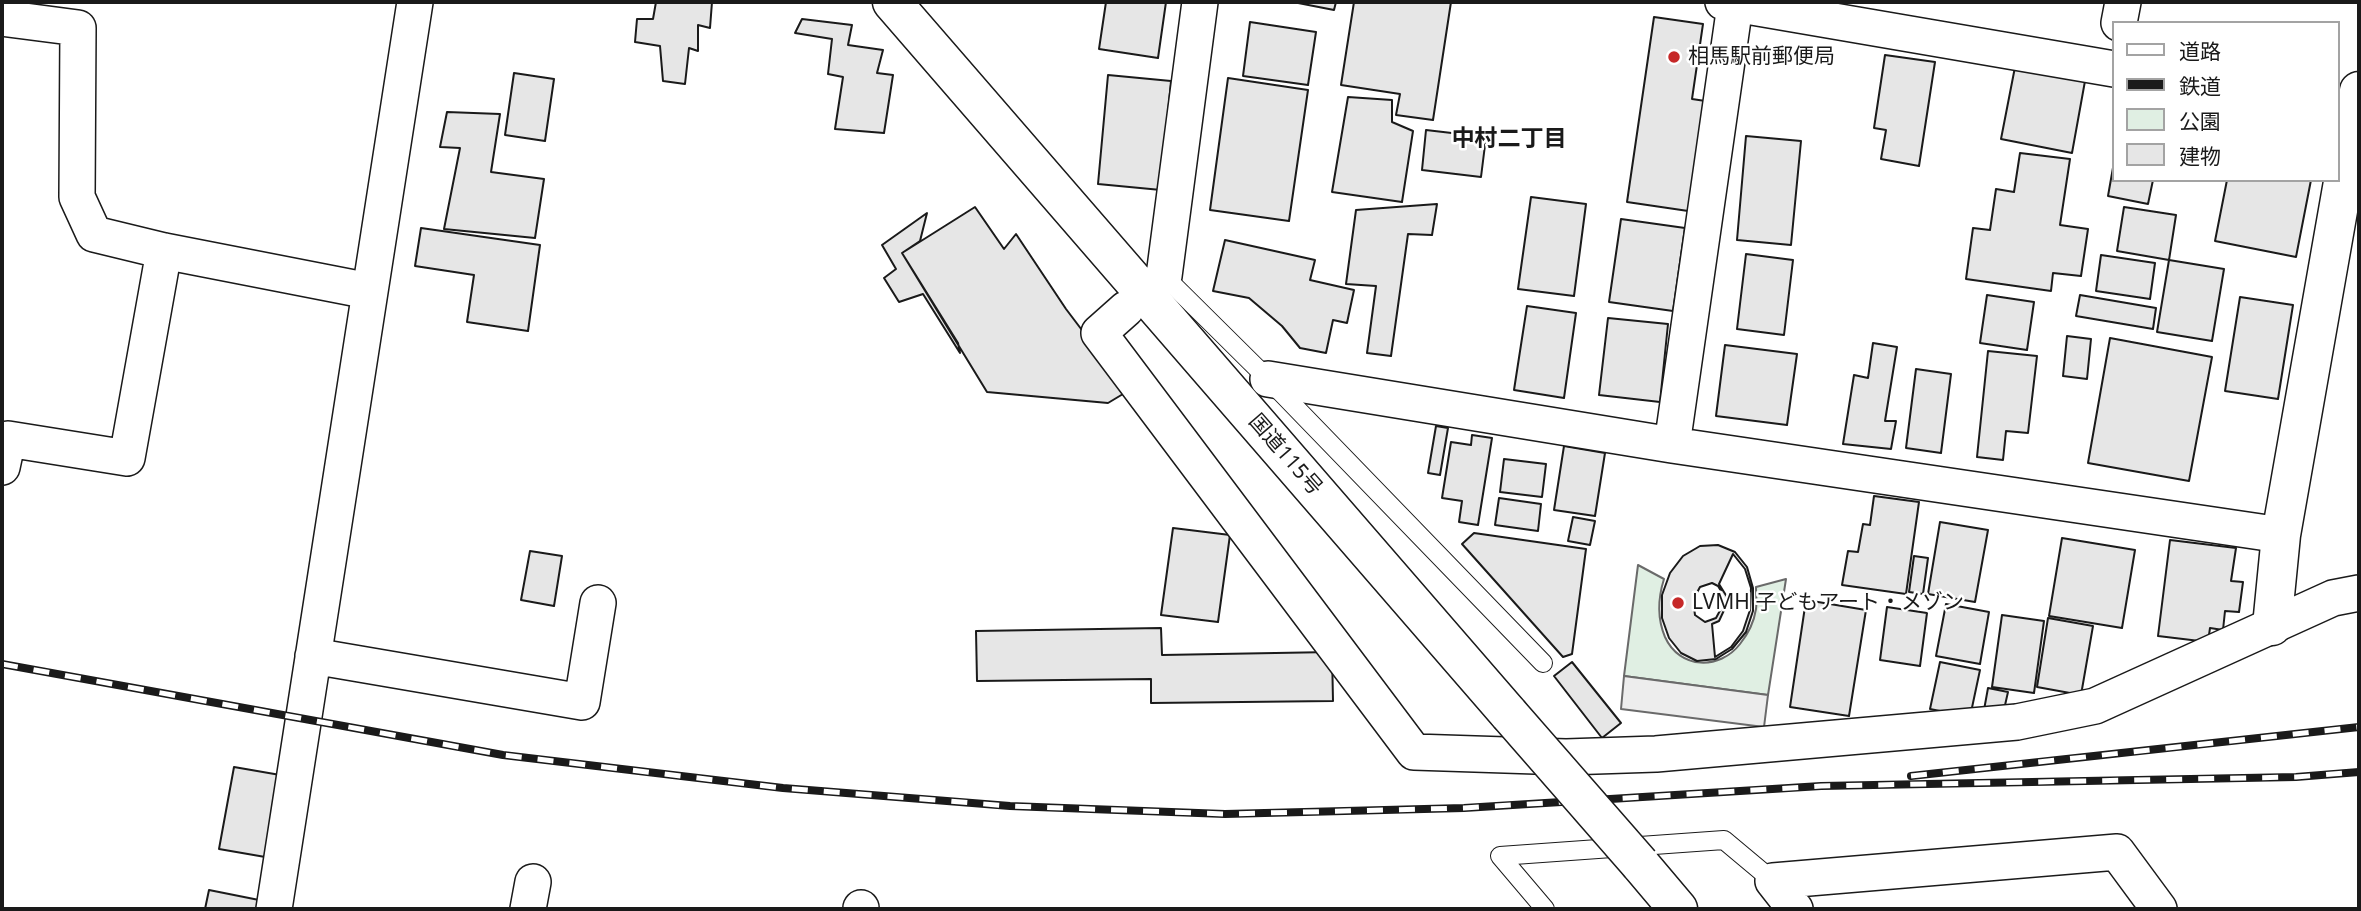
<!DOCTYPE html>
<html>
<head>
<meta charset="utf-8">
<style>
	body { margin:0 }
	#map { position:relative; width:2361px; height:911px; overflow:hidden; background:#fff; font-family:"Noto Sans","Noto Sans JP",sans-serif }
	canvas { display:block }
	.frame { position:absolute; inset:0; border:4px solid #1a1a1a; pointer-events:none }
	.legend { position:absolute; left:2112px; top:21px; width:228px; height:161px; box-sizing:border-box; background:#fff; border:2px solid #a3a3a3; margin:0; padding:9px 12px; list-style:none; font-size:21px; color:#1a1a1a }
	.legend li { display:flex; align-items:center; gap:14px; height:35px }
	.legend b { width:35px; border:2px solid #a3a3a3 }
</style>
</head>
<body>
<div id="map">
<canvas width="2361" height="911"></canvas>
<div class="frame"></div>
<ul class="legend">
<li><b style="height:9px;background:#fff"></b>道路</li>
<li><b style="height:9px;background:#1a1a1a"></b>鉄道</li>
<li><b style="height:19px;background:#e0efe3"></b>公園</li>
<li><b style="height:19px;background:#e6e6e6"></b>建物</li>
</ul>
</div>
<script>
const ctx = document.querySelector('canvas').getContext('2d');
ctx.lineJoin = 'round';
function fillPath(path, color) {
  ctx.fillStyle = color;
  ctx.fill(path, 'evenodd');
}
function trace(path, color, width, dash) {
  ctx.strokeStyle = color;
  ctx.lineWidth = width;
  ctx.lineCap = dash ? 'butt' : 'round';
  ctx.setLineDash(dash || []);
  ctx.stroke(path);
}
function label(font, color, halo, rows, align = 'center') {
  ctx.font = font + ' "Noto Sans","Noto Sans JP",sans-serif';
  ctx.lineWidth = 5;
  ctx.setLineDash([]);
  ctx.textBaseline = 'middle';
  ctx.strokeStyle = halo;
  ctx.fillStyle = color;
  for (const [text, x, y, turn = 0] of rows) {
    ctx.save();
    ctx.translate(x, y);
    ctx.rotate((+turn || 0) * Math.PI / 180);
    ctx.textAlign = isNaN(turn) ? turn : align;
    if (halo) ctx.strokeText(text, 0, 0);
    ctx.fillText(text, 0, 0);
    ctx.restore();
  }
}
const green = new Path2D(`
	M1638,565L1664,579C1658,598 1657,618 1665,637C1680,670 1720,670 1740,644C1748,634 1754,622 1756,609C1757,602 1756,594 1756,587L1786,579L1768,695L1624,676Z`);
fillPath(green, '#e0efe3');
trace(green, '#6a6a6a', 2);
const parking = new Path2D(`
	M1624,676L1768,695L1764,727L1621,709Z`);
fillPath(parking, '#ededed');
trace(parking, '#6a6a6a', 2);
const building = new Path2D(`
	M656,2H712L710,28L698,25V51L689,48L685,84L663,81L660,46L635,42L637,19H653Z
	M1106,2H1166L1158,58L1099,49Z
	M1293,2H1336L1334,10Z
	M1354,2H1451L1433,120L1396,115L1400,94L1341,85Z
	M1654,17L1703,24L1692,99L1712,102L1695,212L1627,202Z
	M802,19L852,25L848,45L883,50L877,73L893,75L884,133L835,129L843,77L828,74L832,39L795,33Z
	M1250,22L1316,32L1308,85L1243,76Z
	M1885,55L1935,62L1919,166L1881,159L1886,130L1874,128Z
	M2015,67L2085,81L2072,153L2001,139Z
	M514,73L554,79L545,141L505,135Z
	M1108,75L1171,81L1161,190L1098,184Z
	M1228,78L1308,90L1289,221L1210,210Z
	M1348,97L1392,100V122L1413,131L1402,202L1332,192Z
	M447,112L500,114L491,172L544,179L535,238L444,229L460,148L440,147Z
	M1426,130L1486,137L1481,177L1422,170Z
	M1746,136L1801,141L1791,245L1737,240Z
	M2020,153L2070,159L2060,225L2088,229L2081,276L2053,273L2051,291L1966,279L1973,228L1990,230L1996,189L2014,192Z
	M2114,162V180H2153L2148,204L2108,196Z
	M2227,180H2311L2296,257L2215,241Z
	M1531,197L1586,204L1574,296L1518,289Z
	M1437,204L1432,235L1408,234L1391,356L1367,353L1376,286L1346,284L1356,210Z
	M975,207L1004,249L1016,234L1066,309L1128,391L1108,403L987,392L902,253Z
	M2124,207L2176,215L2169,260L2117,251Z
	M927,213L920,241L902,253L958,343L960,353L923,294L899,302L884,278L896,269L882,245Z
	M1621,219L1685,228L1673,311L1609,302Z
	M421,228L540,245L528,331L467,322L474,275L415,266Z
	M1225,240L1315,260L1310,280L1354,290L1347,323L1333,320L1326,353L1300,348L1282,326L1249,298L1213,291Z
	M1746,254L1793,260L1784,335L1737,329Z
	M2101,255L2155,263L2150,299L2096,291Z
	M2169,260L2224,269L2212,341L2157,332Z
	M1987,295L2034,302L2027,350L1980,343Z
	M2080,295L2156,308L2153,329L2076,316Z
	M2240,297L2293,305L2278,399L2225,391Z
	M1527,306L1576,313L1564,398L1514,390Z
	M1608,318L1668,324L1660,402L1599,395Z
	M2067,336L2091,339L2087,379L2063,376Z
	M2110,338L2212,357L2189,481L2088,463Z
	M1873,343L1897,347L1885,421H1896L1891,449L1843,444L1854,375L1868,378Z
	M1725,345L1797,354L1787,425L1716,416Z
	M1988,351L2037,356L2028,433L2006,431L2003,460L1977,457Z
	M1916,369L1951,374L1941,453L1906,448Z
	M1436,426L1448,428L1440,475L1428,473Z
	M1472,435L1492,438L1478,525L1459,522L1462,501L1442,498L1451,442L1471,445Z
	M1564,446L1605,453L1595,516L1554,510Z
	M1504,459L1546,464L1542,497L1500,492Z
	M1874,496L1919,502L1906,594L1842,585L1848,551L1858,552L1863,524L1870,525Z
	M1499,498L1541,504L1538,531L1495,525Z
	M1573,517L1595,521L1590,545L1568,541Z
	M1940,522L1988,530L1975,602L1928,594Z
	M1173,528L1230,535L1218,622L1161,615Z
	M1474,533L1586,549L1572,654L1563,657L1462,544Z
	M2062,538L2135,550L2122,628L2049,616Z
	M2170,540L2236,548L2231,581L2243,582L2239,612L2225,611L2223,630L2210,628L2208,642L2158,636Z
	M1718,545L1735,552L1747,567L1753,588V611L1746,632L1732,649L1716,659L1697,661L1681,653L1669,638L1662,618V595L1670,573L1683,556L1700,546ZM1712,583L1718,586L1721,591L1723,605L1716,618L1705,622L1695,615L1693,600L1700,587Z
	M530,551L562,556L554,606L521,600Z
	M1733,554L1745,569L1751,588L1750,610L1743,631L1731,647L1715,657L1712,624L1719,621L1726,606L1727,597L1719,584Z
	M1914,556L1928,558L1923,594L1909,592Z
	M1806,600L1866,610L1849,716L1790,707Z
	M1946,604L1989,612L1980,664L1936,656Z
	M1887,607L1927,613L1920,666L1880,660Z
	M2002,615L2044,621L2034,693L1992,687Z
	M2048,618L2093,626L2081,695L2037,687Z
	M1161,628L1162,655L1332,652L1333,701L1151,703V679L977,681L976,631Z
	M1572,662L1621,723L1602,738L1554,676Z
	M1940,662L1980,670L1970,717L1930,709Z
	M1988,688L2008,692L2003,714L1984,710Z
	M234,767L286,776L271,858L219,849Z
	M209,890L264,901L263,909H205Z`);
fillPath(building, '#e6e6e6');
trace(building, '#1a1a1a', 2);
const service = new Path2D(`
	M1164,276L1268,379L1543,663
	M1545,909L1500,856L1724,840L1773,881`);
const minor = new Path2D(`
	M1723,2L2114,69
	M2,18L78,28L77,197L94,234L164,251L369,291
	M2119,23L2123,2
	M1154,285L1164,276L1200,2
	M1126,309L1099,333L1414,752L1566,757L1656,754L2017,722L2095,706L2333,598L2359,593
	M1268,379L1672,445L2281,535
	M1672,445L1735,5
	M2,467L8,439L127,458L164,251
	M313,656L582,702L598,603
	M1773,881L2117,852L2159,909
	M1773,881L1795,909
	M274,909L415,2
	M528,909L533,882
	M861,909V908`);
const tertiary = new Path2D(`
	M2272,626L2281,535L2359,91`);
const trunk = new Path2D(`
	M892,2L1509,714
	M1640,864L1678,909`);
trace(service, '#1a1a1a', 20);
trace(minor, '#1a1a1a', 38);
trace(tertiary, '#1a1a1a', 41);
trace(trunk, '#1a1a1a', 41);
trace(service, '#fff', 18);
trace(minor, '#fff', 35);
trace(tertiary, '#fff', 38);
trace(trunk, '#fff', 38);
const rail = new Path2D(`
	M2,664L503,755L783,788L1010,806L1225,814L1464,808L1821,786L2296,777L2359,772
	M1911,776L2359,727`);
trace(rail, '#1a1a1a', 8);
trace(rail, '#fff', 5, [16]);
const trunkBridge = new Path2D(`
	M1509,714L1640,864`);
trace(trunkBridge, '#1a1a1a', 41, []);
trace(trunkBridge, '#fff', 38);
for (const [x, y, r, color] of [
	[1674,57,7,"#c62828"],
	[1678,603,7,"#c62828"]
]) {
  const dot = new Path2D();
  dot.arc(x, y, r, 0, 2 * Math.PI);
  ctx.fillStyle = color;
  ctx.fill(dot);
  trace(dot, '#fff', 2.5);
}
label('21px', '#1a1a1a', '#fff', [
	["相馬駅前郵便局",1688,57],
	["LVMH 子どもアート・メゾン",1692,603]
], 'left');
label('21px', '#1a1a1a', '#fff', [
	["国道115号",1285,455,49]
]);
label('bold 23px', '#1a1a1a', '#fff', [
	["中村二丁目",1509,139]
]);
</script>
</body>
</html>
